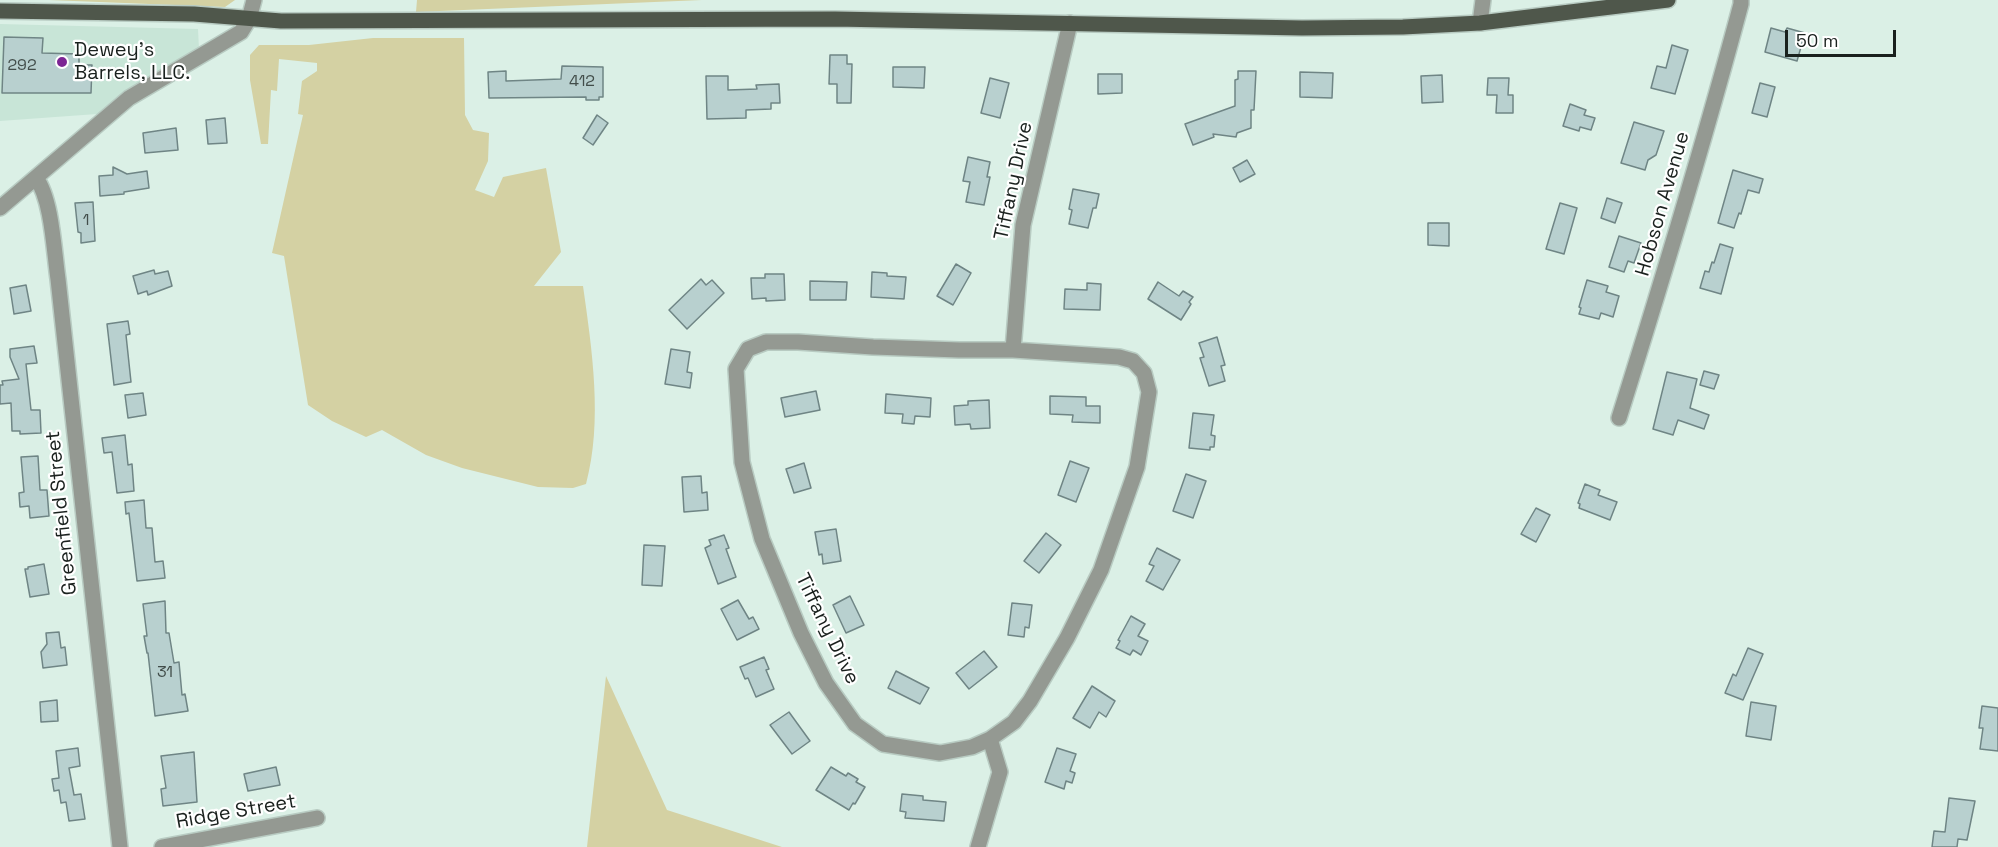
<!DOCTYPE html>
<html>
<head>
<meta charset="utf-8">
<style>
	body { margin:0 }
	#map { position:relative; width:1998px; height:847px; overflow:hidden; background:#dbf0e6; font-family:"Space Grotesk",sans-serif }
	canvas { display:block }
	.scale { position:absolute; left:1785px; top:30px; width:111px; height:27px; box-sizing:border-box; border:3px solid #1a211e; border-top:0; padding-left:8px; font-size:18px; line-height:21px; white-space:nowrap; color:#1a211e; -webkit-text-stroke:4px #fff; paint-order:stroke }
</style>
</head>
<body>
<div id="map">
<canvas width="1998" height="847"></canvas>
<div class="scale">50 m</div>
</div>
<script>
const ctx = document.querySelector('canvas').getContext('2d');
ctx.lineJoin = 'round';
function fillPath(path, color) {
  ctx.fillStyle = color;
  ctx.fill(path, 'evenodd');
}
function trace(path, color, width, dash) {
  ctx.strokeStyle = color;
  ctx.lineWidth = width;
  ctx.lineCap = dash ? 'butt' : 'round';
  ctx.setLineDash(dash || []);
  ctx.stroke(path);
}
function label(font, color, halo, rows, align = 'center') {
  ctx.font = font + ' "Space Grotesk",sans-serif';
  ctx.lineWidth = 4.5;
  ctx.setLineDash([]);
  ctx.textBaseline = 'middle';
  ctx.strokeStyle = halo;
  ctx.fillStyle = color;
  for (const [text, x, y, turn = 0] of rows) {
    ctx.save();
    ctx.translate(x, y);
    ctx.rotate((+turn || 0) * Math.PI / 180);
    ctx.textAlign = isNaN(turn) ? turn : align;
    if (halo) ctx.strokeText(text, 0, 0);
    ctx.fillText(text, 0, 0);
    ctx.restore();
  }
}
fillPath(new Path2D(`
	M0,24L198,29L199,49L97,114L0,121Z`), '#c8e5d7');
fillPath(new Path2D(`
	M49,0H235L225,7Z
	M417,0H702L416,12Z
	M373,38H464L465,115L473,130L489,133L488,161L475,190L494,197L503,177L546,168L561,252L534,286H583C592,350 603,421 586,484L573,488L538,487L462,468L426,455L382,430L366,437L332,421L308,405L284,256L272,253L303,115L298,114L302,81L317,71V63L279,59L277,91L271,90L268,144H261L250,80V55L259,45H309Z
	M606,676L667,810L782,847H587Z`), '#d4d1a3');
const building = new Path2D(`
	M1771,28L1785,32L1787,28L1805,33L1797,61L1765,52Z
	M4,37L43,38L42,53L79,54V65H92L91,93H2Z
	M1672,45L1688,50L1675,94L1651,88L1657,66L1666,68Z
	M830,55H847V64H852L851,103H837V84H829Z
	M562,66L603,67V97H599V100H586V97L489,98L488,72L506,71V81L561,79Z
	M893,67H925L924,88L893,87Z
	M1238,71H1256L1254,110H1251V128L1237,133L1236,137L1213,134L1214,137L1193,145L1185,124L1235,106V80L1238,79Z
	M1300,72L1333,73L1332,98L1300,97Z
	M1098,74H1122V93L1098,94Z
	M1442,75L1443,102L1422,103L1421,76Z
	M706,76H728V90L757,89L756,85L779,84L780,103H771V109L746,110V118L707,119Z
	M990,78L1009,83L1000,118L981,113Z
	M1488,78H1509L1508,95H1513V113H1496L1497,95H1487Z
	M1760,83L1775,87L1767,117L1752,113Z
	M1570,104L1586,110L1584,115L1595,118L1591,130L1580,127L1579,131L1563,126Z
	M597,115L608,123L593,145L583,138Z
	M225,118L227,143L208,144L206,120Z
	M1634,122L1664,131L1656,155L1648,160L1645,170L1621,163Z
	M176,128L178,150L145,153L143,133Z
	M968,157L990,162L987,177H990L984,205L966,202L970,182L963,181Z
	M1247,160L1255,174L1240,182L1233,168Z
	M113,167L127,174L147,171L149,188L124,192V194L100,196L99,176L113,175Z
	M1733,170L1763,179L1759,193L1748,190L1741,214L1739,213L1734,228L1718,223Z
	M1073,189L1099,194L1096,208H1093L1088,228L1069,224L1072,210L1069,209Z
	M1607,198L1622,203L1615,223L1601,218Z
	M93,202L95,241L81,243V233L78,232L75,203Z
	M1560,203L1577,208L1564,254L1546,249Z
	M1428,223H1449V246L1428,245Z
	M1619,236L1641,243L1634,263L1628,261L1624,272L1609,267Z
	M1720,244L1733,248L1721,294L1700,288L1705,271L1709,272L1712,262L1714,263Z
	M956,264L971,273L953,305L937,296Z
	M154,270L155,274L168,271L172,286L148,295L147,291L138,294L133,276Z
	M872,272L887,273V276L906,277L904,299L871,297Z
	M765,274H784L785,300L766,301V298L752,299L751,278H765Z
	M701,279L706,285L712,280L724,293L687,329L669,310Z
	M1587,280L1608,286L1606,292L1619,296L1613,317L1601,313L1599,319L1579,314L1581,308L1579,307Z
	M810,281L847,282L846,300H810Z
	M1158,282L1179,296L1183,291L1193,297L1189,302L1191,304L1181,320L1148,299Z
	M1087,283L1101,284L1100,310L1064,309L1065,289L1087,290Z
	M26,285L31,311L14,314L10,288Z
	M128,321L130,334L126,335L131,382L114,385L107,324Z
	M1217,337L1225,365L1221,366L1225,381L1209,386L1200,358L1204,357L1199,343Z
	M34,346L37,363L26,364L31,410H40L41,433L20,434V431H12L11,403L0,404V385H3L2,381L19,379L10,357V349Z
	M671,349L690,352L687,372L692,373L690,388L665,384Z
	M1704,371L1719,375L1714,389L1700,385Z
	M1667,372L1697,379L1690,408L1709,415L1704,429L1678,420L1673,435L1653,429Z
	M816,391L820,410L785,417L781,398Z
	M143,393L146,415L128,418L125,395Z
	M886,394L931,398L930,417L915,416L914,424L902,423L903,414L885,413Z
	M1050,396L1086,397V406H1100V423L1072,422L1073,415L1050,414Z
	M989,400L990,428L971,429L970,424L955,425L954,406L968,405V401Z
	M1193,413L1214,415L1211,435L1215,436L1214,447H1210V450L1189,448Z
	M125,435L128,465L132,464L134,491L117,493L112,452L104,453L102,438Z
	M38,456L40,490H47L49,516L30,518L29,506L20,507L19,493L24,492L21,457Z
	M1070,461L1089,468L1076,502L1058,495Z
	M804,463L811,488L794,493L786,469Z
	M1186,474L1206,481L1193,518L1173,511Z
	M701,476L702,493L707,492L708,510L684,512L682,477Z
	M1585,484L1600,490L1598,495L1617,502L1610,520L1579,508L1580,504L1578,503Z
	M144,500L146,528H152L155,562L163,561L165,578L137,581L129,513L126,514L125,502Z
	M1536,508L1550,515L1536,542L1521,534Z
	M836,529L841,561L823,564L822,554L819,555L815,532Z
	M1046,533L1061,545L1039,573L1024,561Z
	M724,535L729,548L726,549L736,577L718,584L705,548L711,545L709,540Z
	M644,545L665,546L662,586L642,585Z
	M1157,548L1180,560L1163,590L1146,581L1154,566L1149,564Z
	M44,564L49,594L30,597L25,569H28V567Z
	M850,596L864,625L846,633L833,605Z
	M738,600L749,619L753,617L759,629L737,640L721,609Z
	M165,601L166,633H169L174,663L179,662L182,695L185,694L188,711L155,716L148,653H147L144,636H147L143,604Z
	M1012,603L1032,605L1029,628L1025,627L1024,637L1008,635Z
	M1131,616L1145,624L1138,636L1148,641L1141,655L1133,650L1130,655L1116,648L1120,641L1118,640Z
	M59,632L61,648L65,647L67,665L43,668L41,652L47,644L46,633Z
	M1748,648L1763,654L1743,700L1725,693L1733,674L1736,676Z
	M984,651L997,667L969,689L956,673Z
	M764,657L769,669L766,670L774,689L756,697L748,678L745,679L740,667Z
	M896,671L929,688L920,704L888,688Z
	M1092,686L1115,701L1106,717L1099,712L1090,728L1073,718Z
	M57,700L58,721L41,722L40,702Z
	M1751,702L1776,706L1771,740L1746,736Z
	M1982,706L1998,708V751L1980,749L1983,728H1979Z
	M789,712L810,741L792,754L770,725Z
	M78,748L80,766L69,768L74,795L81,794L85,819L69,821L66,802L61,803L59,790L54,791L52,779L59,778L56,751Z
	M1057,748L1076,754L1070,771L1075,773L1072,783L1066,781L1064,789L1045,782Z
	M194,752L197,802L163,806L161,789L166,788L161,756Z
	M276,767L280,785L248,791L244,774Z
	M831,767L846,776L848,773L858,779L856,782L865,787L855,804L853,803L849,810L816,790Z
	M902,794L923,796V800L946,802L944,821L905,818L906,812L900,811Z
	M1949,798L1975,801L1967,840L1958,839L1957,847H1932L1934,831L1945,832Z`);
fillPath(building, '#b8d0cf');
trace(building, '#6f8585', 1.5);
const minor = new Path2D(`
	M1480,23L1483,0
	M36,178C52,199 54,252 58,279L120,847
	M0,208L129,98L241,32L249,19L254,0
	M766,342H798L873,347L959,350H1013L1119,357L1133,361L1144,373L1149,392L1137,467L1101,570L1067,638L1030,701L1014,722L990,739L972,747L940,753L883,744L855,724L826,683L801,633L762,539L742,462L736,369L748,349Z
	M1013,350L1023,225L1070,23
	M1619,418C1662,281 1704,143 1741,4V0
	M162,847L317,818
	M978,847L1000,772L990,739`);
const major = new Path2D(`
	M0,11L194,14L281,21L835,19L1302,28L1403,27L1480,23L1668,0`);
trace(minor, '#b8cbc2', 18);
trace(major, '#b8cbc2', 18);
trace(minor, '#949992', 15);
trace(major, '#4f574b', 15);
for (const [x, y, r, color] of [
	[62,62,6,"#7c2594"]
]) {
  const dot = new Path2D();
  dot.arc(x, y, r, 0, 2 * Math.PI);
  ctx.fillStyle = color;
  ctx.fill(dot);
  trace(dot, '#fff', 2);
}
label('16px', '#424d4a', null, [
	["292",22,66],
	["412",582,82],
	["1",86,221],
	["31",165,673]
]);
label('20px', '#1a211e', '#fff', [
	["Dewey's",74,51],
	["Barrels, LLC.",74,74]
], 'left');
label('20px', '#1a211e', '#fff', [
	["Tiffany Drive",1014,181,-78],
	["Hobson Avenue",1663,204,-74],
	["Greenfield Street",62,513,-96],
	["Tiffany Drive",827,629,64],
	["Ridge Street",236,812,-10]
]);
</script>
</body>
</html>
